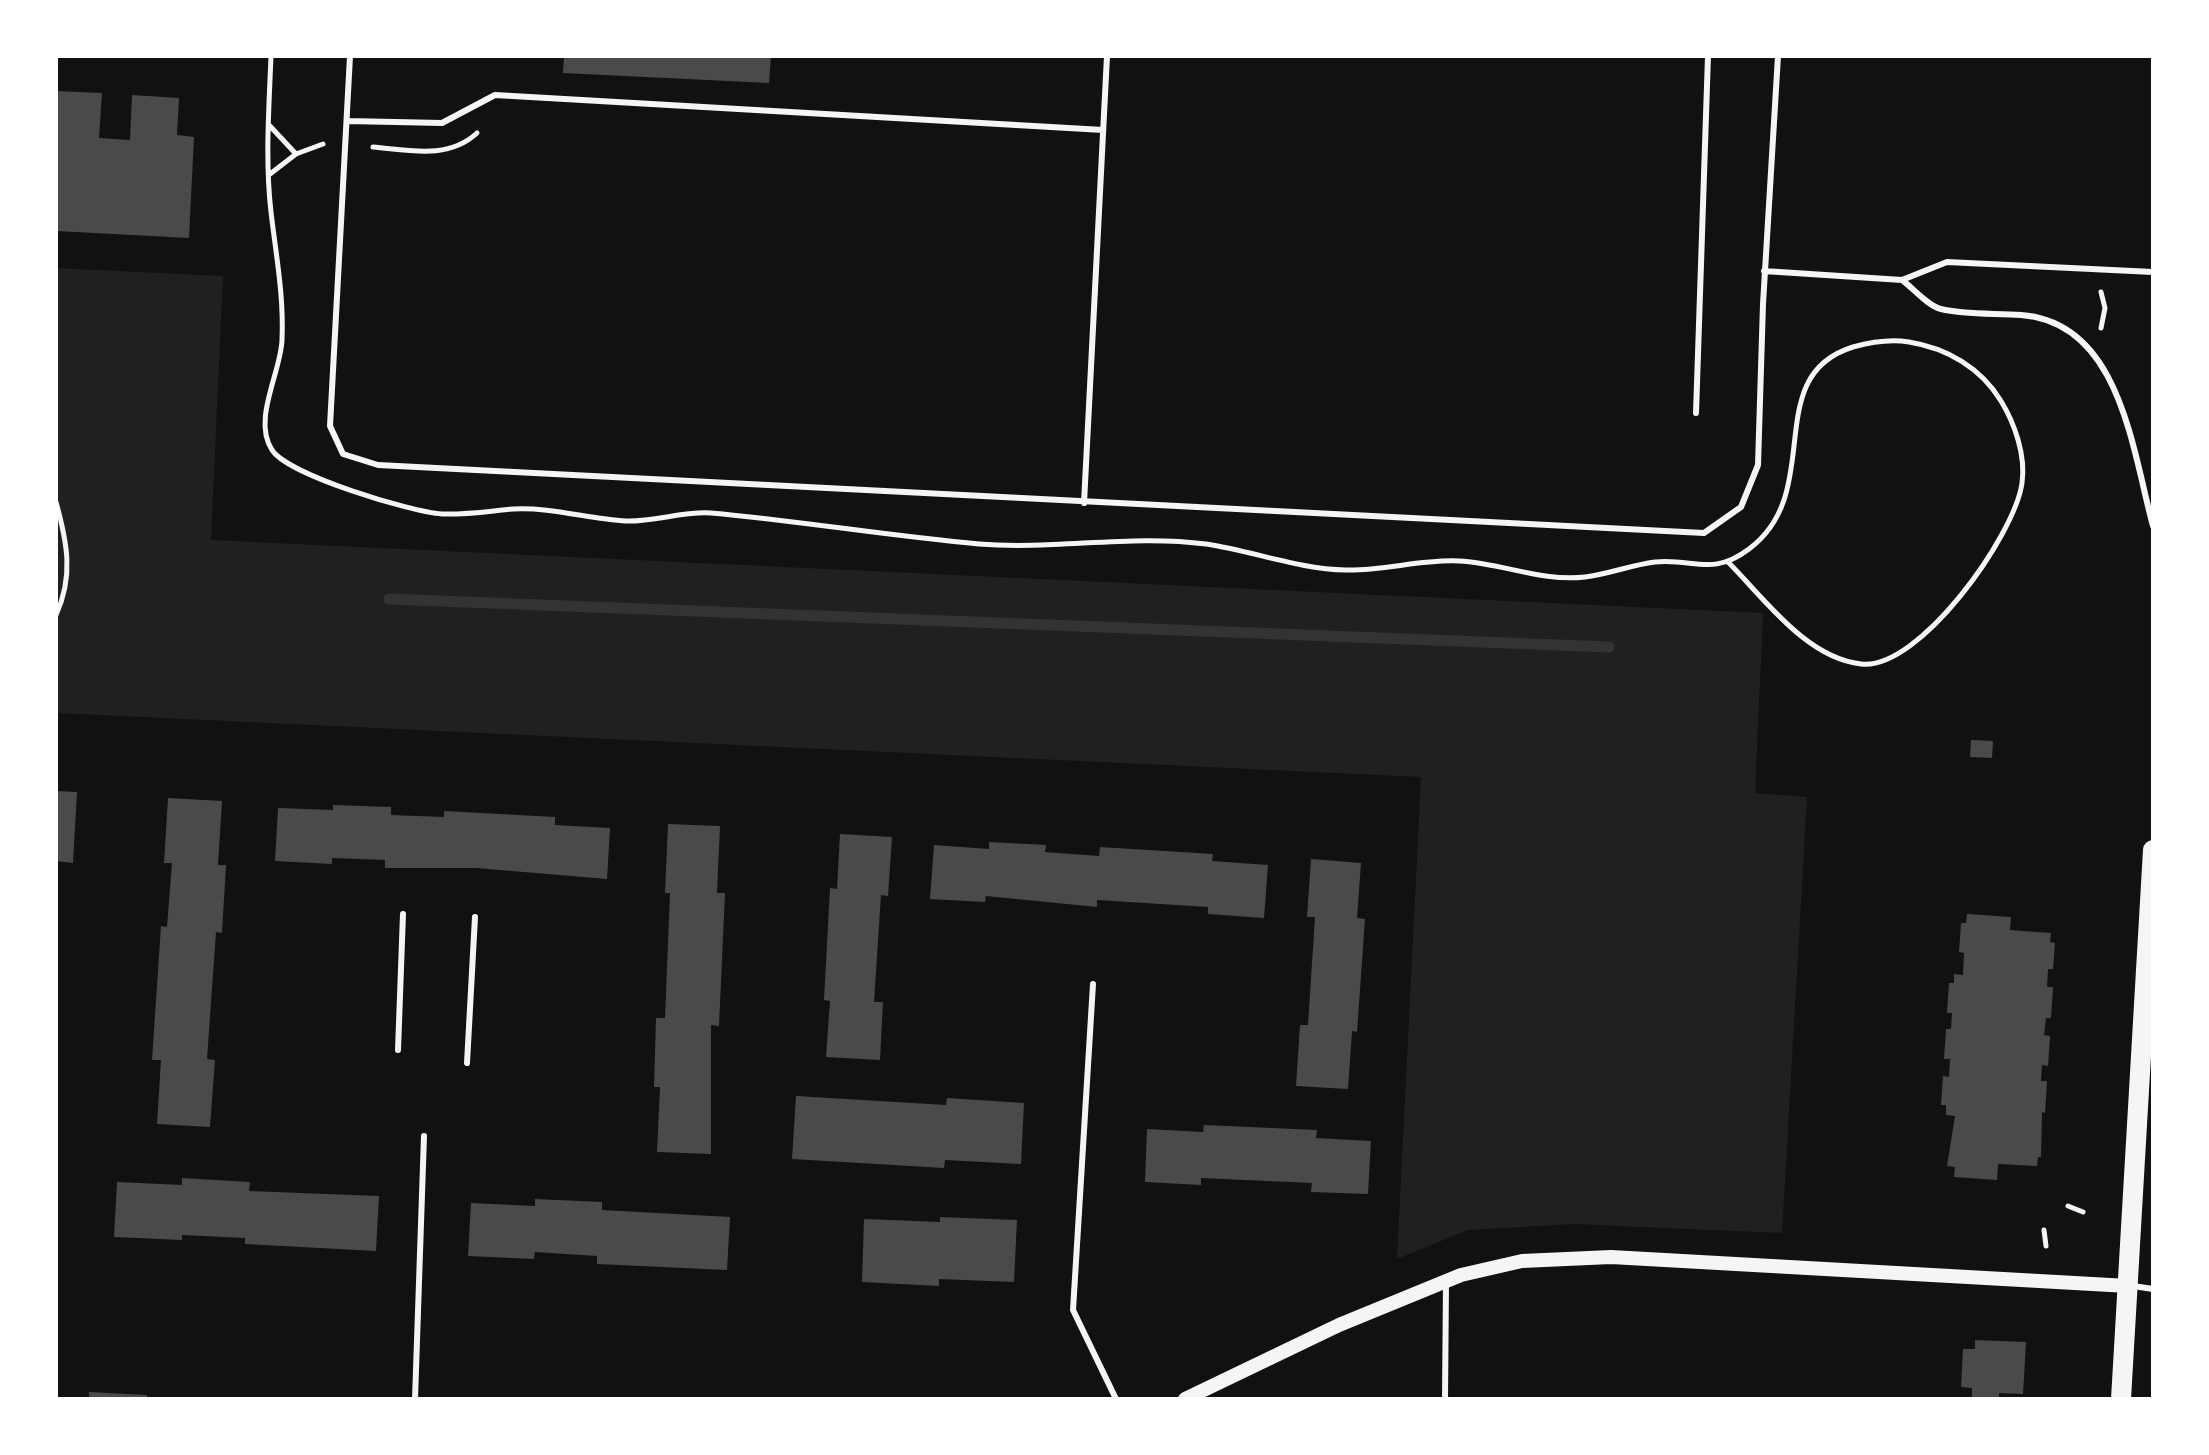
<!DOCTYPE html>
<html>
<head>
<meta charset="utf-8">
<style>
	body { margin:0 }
	#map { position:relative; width:2209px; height:1455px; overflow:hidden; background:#111; font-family:Cabin,sans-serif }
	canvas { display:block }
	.frame { position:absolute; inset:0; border:58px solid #fff; pointer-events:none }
</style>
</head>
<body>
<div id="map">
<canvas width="2209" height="1455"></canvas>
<div class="frame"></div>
</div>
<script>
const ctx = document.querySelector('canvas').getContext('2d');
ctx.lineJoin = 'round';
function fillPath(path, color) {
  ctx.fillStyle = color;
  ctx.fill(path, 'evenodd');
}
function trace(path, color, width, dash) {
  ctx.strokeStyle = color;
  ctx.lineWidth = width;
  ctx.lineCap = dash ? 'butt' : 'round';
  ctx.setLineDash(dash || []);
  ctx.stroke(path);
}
fillPath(new Path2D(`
	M56,268L223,276L211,540L1763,613L1755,793L1807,797L1782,1233L1573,1224L1468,1230L1397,1259L1421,777L56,713Z`), '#202020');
trace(new Path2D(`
	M389,599L1609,647`), '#333', 11);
fillPath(new Path2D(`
	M564,56H771L769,83L563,73Z
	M56,91L102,93L99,138L130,140L132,95L179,98L177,135L194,137L189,238L56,231Z
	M1971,740L1993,741L1992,758L1970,757Z
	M56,791L77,792L73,863L56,861Z
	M168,798L222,801L218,865H226L222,933L216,932L207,1059L215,1060L210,1127L157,1124L161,1060H152L161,926L167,927L172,863H164Z
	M333,805L391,807V815L444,817V811L555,817V825L610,828L607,879L476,868H385V860L332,858V864L275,861L278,808L333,810Z
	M668,824L720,826L717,893H725L719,1026L711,1025V1154L657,1152L660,1087H654L656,1018H665L670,893H665Z
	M840,834L892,837L888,896L881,895L874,1002H883L880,1060L826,1057L830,1001L824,1000L830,888L837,889Z
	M989,842L1046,845L1045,852L1099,856L1100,847L1213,854L1212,861L1268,865L1264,918L1208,914V907L1097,900V907L986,896L985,902L930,899L934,845L989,849Z
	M1311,859L1361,863L1357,918L1365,919L1357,1032L1352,1031L1348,1089L1296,1086L1300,1025H1308L1315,917H1307Z
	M1967,914L2011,917L2010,930L2051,933L2050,942L2055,943L2053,969H2048L2047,987H2053L2051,1018H2046L2044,1035L2050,1036L2048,1066L2042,1065L2041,1081H2047L2045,1113L2042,1112L2041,1157H2038L2037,1166L1998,1164L1997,1180L1954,1177L1955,1167L1947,1166L1955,1116L1946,1115V1105H1941L1943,1076L1949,1077L1950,1059H1944L1946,1029H1951L1952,1013H1947L1949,983H1954V974L1963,975L1964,953L1959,952L1961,923H1966Z
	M796,1096L946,1105L947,1098L1024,1103L1021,1164L945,1160L944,1168L792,1159Z
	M1204,1125L1317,1130L1316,1138L1371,1141L1368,1194L1311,1192L1312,1183L1201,1178V1185L1145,1182L1147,1129L1203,1132Z
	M182,1178L250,1182L249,1191L379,1196L376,1251L245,1244V1238L182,1235V1240L114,1237L117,1182L182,1185Z
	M535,1199L602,1202V1210L730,1217L727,1270L597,1264V1256L535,1252L534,1259L468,1256L471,1203L535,1206Z
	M940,1217L1017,1220L1014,1282L939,1279V1286L862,1282L864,1219L940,1222Z
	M1975,1340L2026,1342L2023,1394L1999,1393V1399H1972V1388L1961,1387L1963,1349H1975Z
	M89,1392L147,1395V1399H89Z`), '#4a4a4a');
trace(new Path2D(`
	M271,56C269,108 265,161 271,212C276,255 284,296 282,340C281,372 252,420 272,450C288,475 411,512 442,514C466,515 490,511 513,509C552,507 588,519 626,521C654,522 683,511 711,513C800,521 889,536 979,544C1055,550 1131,534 1206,544C1253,551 1298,569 1346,570C1384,571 1421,559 1459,561C1502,563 1541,582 1585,577C1609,574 1631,565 1655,562C1694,558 1712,577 1749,549C1827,491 1759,376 1853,347C1871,342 1890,339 1909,342C1947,348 1981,368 2001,401C2015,424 2026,456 2022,483C2015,535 1919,671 1861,664C1806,658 1764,598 1728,562
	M269,125L296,154
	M373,147C409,150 448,160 477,133
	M270,174L296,154L323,144
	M2101,292L2105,308L2101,328
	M56,502C67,542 74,576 56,615
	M2068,1206L2083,1212
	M2044,1230L2046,1246`), '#f5f5f5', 5);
trace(new Path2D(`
	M350,56L330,426L343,454L378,465L1704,533L1741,507L1758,465L1763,304L1778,56
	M347,121L442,123L495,95L1103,130
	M1764,271L1902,280L1947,262L2153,272
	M1902,280C1913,288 1928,306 1941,309C1965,315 1995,313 2021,315C2120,322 2132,449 2153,526
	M1696,413L1708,56
	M1084,503L1107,56
	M1093,984L1073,1310L1116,1399
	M398,1050L403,914
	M467,1063L475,917
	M2133,1286L2153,1289
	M415,1399L424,1136
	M1445,1399L1446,1283`), '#f5f5f5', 6);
trace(new Path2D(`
	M1185,1399L1339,1325L1461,1275L1522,1261L1611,1257L2128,1286`), '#f5f5f5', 14);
trace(new Path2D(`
	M2121,1399L2153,850`), '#f5f5f5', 20);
</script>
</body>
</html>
